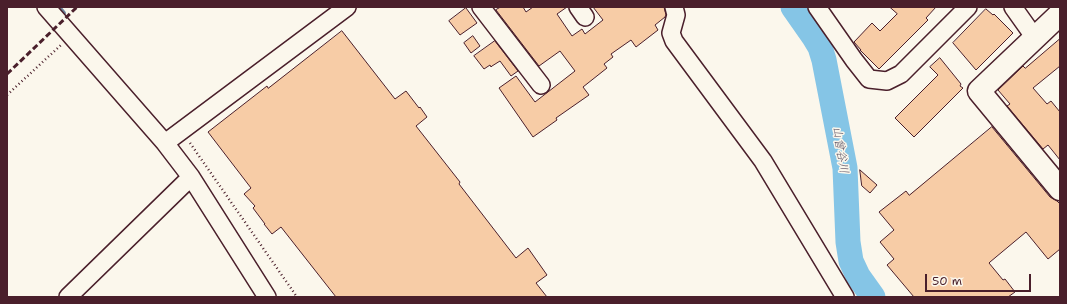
<!DOCTYPE html>
<html>
<head>
<meta charset="utf-8">
<style>
	body { margin:0 }
	#map { position:relative; width:1067px; height:304px; overflow:hidden; background:#fbf7ec; font-family:"Shantell Sans",sans-serif }
	canvas { display:block }
	.frame { position:absolute; inset:0; border:8px solid #4a1f2b; pointer-events:none }
	.scale { position:absolute; left:925px; top:274px; width:106px; height:18px; box-sizing:border-box; border:2px solid #4a1f2b; border-top:0; padding-left:5px; font-size:12px; line-height:14px; white-space:nowrap; color:#4a1f2b; -webkit-text-stroke:3px #fbf7ec; paint-order:stroke }
</style>
</head>
<body>
<div id="map">
<canvas width="1067" height="304"></canvas>
<div class="frame"></div>
<div class="scale">50 m</div>
</div>
<script>
const ctx = document.querySelector('canvas').getContext('2d');
ctx.lineJoin = 'round';
function trace(path, color, width, dash) {
  ctx.strokeStyle = color;
  ctx.lineWidth = width;
  ctx.lineCap = dash ? 'butt' : 'round';
  ctx.setLineDash(dash || []);
  ctx.stroke(path);
}
function fillPath(path, color) {
  ctx.fillStyle = color;
  ctx.fill(path, 'evenodd');
}
function label(font, color, halo, rows, align = 'center') {
  ctx.font = font + ' "Shantell Sans","Klee One",sans-serif';
  ctx.lineWidth = 3;
  ctx.setLineDash([]);
  ctx.textBaseline = 'middle';
  ctx.strokeStyle = halo;
  ctx.fillStyle = color;
  for (const [text, x, y, turn = 0] of rows) {
    ctx.save();
    ctx.translate(x, y);
    ctx.rotate((+turn || 0) * Math.PI / 180);
    ctx.textAlign = isNaN(turn) ? turn : align;
    if (halo) ctx.strokeText(text, 0, 0);
    ctx.fillText(text, 0, 0);
    ctx.restore();
  }
}
trace(new Path2D(`
	M59,7L64,13`), '#6d839b', 4);
trace(new Path2D(`
	M793,7L814,37L820,47L824,60L845,168L848,242L851,261L858,276L873,297`), '#85c5e6', 25);
const building = new Path2D(`
	M501,7H523L526,12L533,7H567L557,14L572,36L582,29L585,34L603,20L593,7H664L666,15L665,17L655,25L658,30L636,47L631,40L611,54L613,57L604,64L607,68L583,87L589,95L556,118L557,120L533,137L499,88L516,76L535,102L575,71L560,51L539,66L496,10Z
	M890,7H936L926,18L928,20L879,69L860,50H861L854,42L872,23L880,31L897,14Z
	M466,8L477,23L460,35L449,21Z
	M986,9L993,15L994,14L1013,33L976,70L953,43Z
	M342,31L395,99L406,91L419,108L420,107L427,117L416,126L460,182L459,184L516,258L528,248L547,275L536,283L547,297H336L281,227L272,234L264,224H265L253,208L255,206L244,194L251,188L208,132L267,86L268,88Z
	M473,36L480,46L471,53L464,43Z
	M1060,39V66L1033,88L1047,104L1051,101L1060,112V160L1048,145L1043,149L1007,106L1010,104L998,90L1023,66L1025,68Z
	M495,41L518,71L511,76L500,61L492,66L491,67L490,65L484,69L474,56Z
	M940,58L961,84L960,86L963,88L914,137L895,118L938,75L930,67Z
	M992,127L1050,197L1057,201L1060,204V249L1048,259L1026,232L990,262L989,263L1003,280L1005,279L1015,292L1008,297H914L887,265L894,259L880,242L894,230L879,212L906,191L909,195Z
	M860,170L877,185L870,193L862,186Z`);
fillPath(building, '#f7cca6');
trace(building, '#4a1f2b', 1);
const street = new Path2D(`
	M46,7L165,143L191,177L267,297
	M481,7L541,85
	M578,7L585,17
	M674,7L676,15L671,33L674,41L763,161L845,297
	M817,7L854,60L869,79L887,81L901,74L968,7
	M1013,7L1035,38
	M165,143L347,7
	M68,297L191,177`);
const secondary = new Path2D(`
	M1060,14L979,91L1060,189`);
trace(street, '#4a1f2b', 20);
trace(secondary, '#4a1f2b', 25);
trace(new Path2D(`
	M7,95L61,45
	M190,143L297,297`), '#4a1f2b', 2.5, [1, 3]);
trace(street, '#fbf7ec', 17);
trace(secondary, '#fbf7ec', 22);
trace(new Path2D(`
	M7,74L77,7`), '#4a1f2b', 3, [6, 3]);
label('italic 12px', '#5c5163', '#fbf7ec', [
	["山曾谷川",840,150,81]
]);
</script>
</body>
</html>
